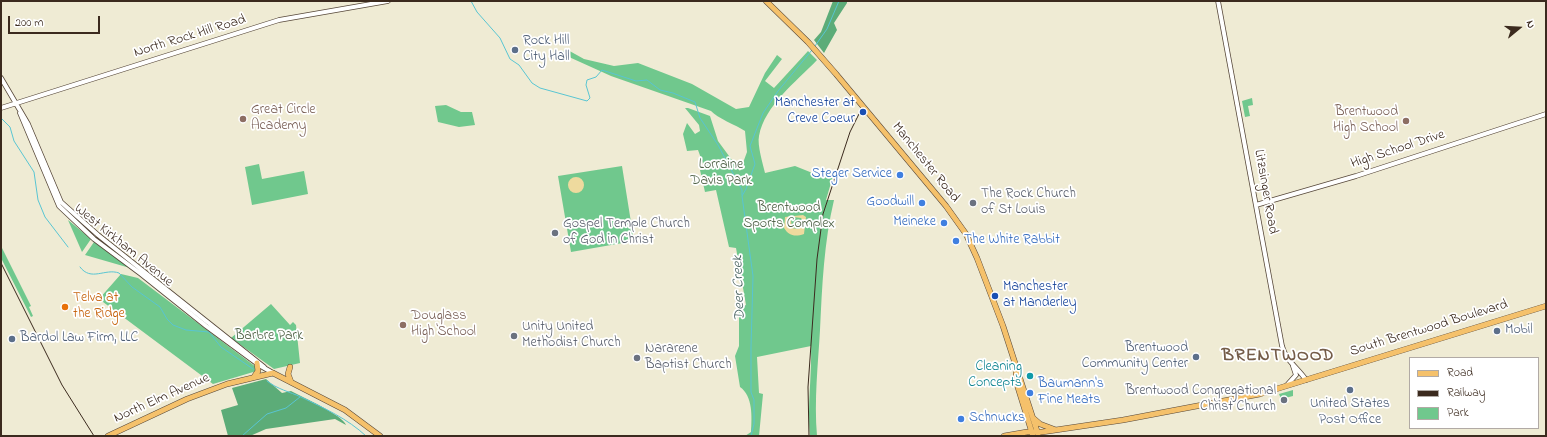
<!DOCTYPE html>
<html>
<head>
<meta charset="utf-8">
<style>
	body { margin:0 }
	#map { position:relative; width:1547px; height:437px; overflow:hidden; background:#efebd4; font-family:"Indie Flower",sans-serif }
	canvas { display:block }
	.frame { position:absolute; inset:0; border:2px solid #3b2a1e; pointer-events:none }
	.legend { position:absolute; left:1409px; top:357px; width:130px; height:72px; box-sizing:border-box; background:#fff; border:1px solid #b1aaa5; margin:0; padding:5px 7px; list-style:none; font-size:12px; color:#3b2a1e }
	.legend li { display:flex; align-items:center; gap:8px; height:20px }
	.legend b { width:20px; border:1px solid #b1aaa5 }
	.north { position:absolute; left:1499px; top:8px; width:40px; height:40px; -webkit-text-stroke:3px #fff; paint-order:stroke; rotate:72deg; font-size:11px; font-weight:700; line-height:16px; text-align:center; color:#3b2a1e }
	.north::after { content:''; display:block; margin:auto; width:14px; height:18px; background:#3b2a1e; clip-path:polygon(50% 0,100% 100%,50% 72%,0 100%) }
	.scale { position:absolute; left:8px; top:16px; width:92px; height:18px; box-sizing:border-box; border:2px solid #3b2a1e; border-top:0; padding-left:5px; font-size:12px; line-height:14px; white-space:nowrap; color:#3b2a1e; -webkit-text-stroke:3px #fff; paint-order:stroke }
</style>
</head>
<body>
<div id="map">
<canvas width="1547" height="437"></canvas>
<div class="frame"></div>
<ul class="legend">
<li><b style="height:5px;background:#f5c16b"></b>Road</li>
<li><b style="height:5px;background:#3b2a1e"></b>Railway</li>
<li><b style="height:11px;background:#70c88d"></b>Park</li>
</ul>
<div class="north">N</div>
<div class="scale">200 m</div>
</div>
<script>
const ctx = document.querySelector('canvas').getContext('2d');
ctx.lineJoin = 'round';
function fillPath(path, color) {
  ctx.fillStyle = color;
  ctx.fill(path, 'evenodd');
}
function trace(path, color, width, dash) {
  ctx.strokeStyle = color;
  ctx.lineWidth = width;
  ctx.lineCap = dash ? 'butt' : 'round';
  ctx.setLineDash(dash || []);
  ctx.stroke(path);
}
function label(font, color, halo, rows, align = 'center') {
  ctx.font = font + ' "Indie Flower",sans-serif';
  ctx.lineWidth = 3.5;
  ctx.setLineDash([]);
  ctx.textBaseline = 'middle';
  ctx.strokeStyle = halo;
  ctx.fillStyle = color;
  for (const [text, x, y, turn = 0] of rows) {
    ctx.save();
    ctx.translate(x, y);
    ctx.rotate((+turn || 0) * Math.PI / 180);
    ctx.textAlign = isNaN(turn) ? turn : align;
    if (halo) ctx.strokeText(text, 0, 0);
    ctx.fillText(text, 0, 0);
    ctx.restore();
  }
}
fillPath(new Path2D(`
	M566,49L584,59L614,66L638,63L692,84L736,109L749,107L765,73L777,55L782,59L765,81L774,88L808,51L817,60C796,82 765,105 759,136C757,145 763,164 765,173L795,166L815,174L820,171L833,176L826,200H834C824,242 822,286 820,330C818,365 814,400 817,436H810C807,406 812,376 811,346L757,357L759,393L763,394L759,436H745L751,432C752,417 753,396 740,387L735,356L739,346V308L746,305L736,248L729,247L716,190L705,192L700,170L705,169L698,150L687,151L683,134L687,123L695,134L700,131L699,125L685,108H688L710,116L718,141L740,171L747,152L745,131C736,125 717,118 711,111L611,76L569,57L563,52Z
	M1252,98L1253,105L1248,106L1250,116L1245,117L1242,101Z
	M446,105L461,112H472L475,125L459,127L438,122L435,106Z
	M259,164L262,179L304,171L308,194L252,205L245,167Z
	M622,166L634,241L571,252L558,176Z
	M68,220L91,239L82,252Z
	M94,242L130,268L85,255Z
	M1,246L31,306L29,307L33,316L31,317L1,258Z
	M121,274L138,278L260,370L213,384L99,299Z
	M271,304L290,325L293,322L296,325L300,363L274,369L231,338Z
	M1293,390V396L1281,399L1279,394Z`), '#70c88d');
fillPath(new Path2D(`
	M833,1H847V3L834,23L837,30L824,53L814,40L821,32Z
	M266,379L282,393L291,391C302,397 343,415 346,425L335,419L266,429L250,436H228L221,410L238,405L232,388Z`), '#5cac78');
fillPath(new Path2D(`
	M568 185a8 8 0 1 1 16 0a8 8 0 1 1-16 0Z
	M803,215L806,217L804,234C795,237 789,236 784,228L785,217ZM793,217L801,218L803,221L802,227L798,229L792,228L791,220Z`), '#eeda9e');
trace(new Path2D(`
	M471,1L477,12L500,38L510,59L519,65L532,83L540,88L587,101L590,98L586,85L587,80L596,77L602,70L636,81L647,80L660,90L673,93L695,102L700,118L718,145L742,190V195
	M815,46L827,29L839,1
	M1,118L10,127L14,141L34,172L38,200L45,217L68,247
	M80,267C91,282 105,268 119,273L132,287L160,307L167,319L173,325L186,330L209,332L221,347L253,369
	M267,381C277,389 290,392 301,397C324,408 348,419 366,436
	M242,436L267,414L286,408L300,397
	M751,436L754,424V400L751,392V347L753,276L742,196L746,189L755,164L750,146L763,113L778,91L812,50`), '#59c5d2', 1);
const minor = new Path2D(`
	M1218,1L1282,346C1286,361 1298,368 1306,380
	M1,78L28,124L61,202L98,235L264,367
	M1,108L279,20L388,1
	M20,113L59,206L94,239L141,274L206,326L259,365L273,373
	M1256,205L1356,176L1546,114
	M1287,385L1296,375L1293,366`);
const major = new Path2D(`
	M766,1L808,42L836,74L946,206L966,234L977,258L1003,326L1038,434
	M290,367L288,374L291,382
	M1016,371V381L1033,436
	M254,377L258,371L257,363
	M1033,418L1040,424L1056,430
	M108,436L187,399L227,384L273,373L345,410L380,436
	M1004,436L1027,432H1042L1123,420L1260,394L1546,306`);
trace(minor, '#564739', 5.5);
trace(major, '#564739', 6);
trace(minor, '#fff', 4);
trace(major, '#f5c16b', 5);
trace(new Path2D(`
	M1,263L62,385L94,436
	M809,436L808,387L817,259L823,214L850,132L859,114`), '#3b2a1e', 1);
for (const [x, y, r, color] of [
	[515,50,4,"#5c6f8a"],
	[863,112,4,"#1a4fb4"],
	[243,119,4,"#8d6e63"],
	[1406,121,4,"#8d6e63"],
	[900,175,4,"#3f7fe0"],
	[922,203,4,"#3f7fe0"],
	[973,203,4,"#6b7280"],
	[944,223,4,"#3f7fe0"],
	[555,233,4,"#6b7280"],
	[956,241,4,"#3f7fe0"],
	[995,296,4,"#1a4fb4"],
	[65,307,4,"#e8710a"],
	[403,325,4,"#8d6e63"],
	[1497,331,4,"#5c6f8a"],
	[514,336,4,"#6b7280"],
	[12,339,4,"#5c6f8a"],
	[1196,357,4,"#5c6f8a"],
	[637,358,4,"#6b7280"],
	[1030,376,4,"#0f9aa8"],
	[1350,390,4,"#5c6f8a"],
	[1030,393,4,"#3f7fe0"],
	[1284,400,4,"#6b7280"],
	[961,419,4,"#3f7fe0"]
]) {
  const dot = new Path2D();
  dot.arc(x, y, r, 0, 2 * Math.PI);
  ctx.fillStyle = color;
  ctx.fill(dot);
  trace(dot, '#fff', 1.5);
}
label('14px', '#3b2a1e', '#fff', [
	["North Rock Hill Road",190,37,-17],
	["High School Drive",1398,150,-18],
	["Manchester Road",925,163,51],
	["Litzsinger Road",1265,192,80],
	["West Kirkham Avenue",123,246,39],
	["South Brentwood Boulevard",1429,329,-17],
	["North Elm Avenue",162,399,-24]
]);
label('14px', '#4e5e75', '#fff', [
	["Rock Hill",523,42],
	["City Hall",523,58],
	["Mobil",1505,331],
	["Bardol Law Firm, LLC",20,339],
	["Brentwood",1188,349,"right"],
	["Community Center",1188,365,"right"],
	["United States",1350,405,"center"],
	["Post Office",1350,421,"center"]
], 'left');
label('14px', '#164399', '#fff', [
	["Manchester at",855,104],
	["Creve Coeur",855,120],
	["Manchester",1003,288,"left"],
	["at Manderley",1003,304,"left"]
], 'right');
label('14px', '#785e54', '#fff', [
	["Great Circle",251,111],
	["Academy",251,127],
	["Brentwood",1398,113,"right"],
	["High School",1398,129,"right"],
	["Douglass",411,317],
	["High School",411,333]
], 'left');
label('14px', '#4e6145', '#fff', [
	["Lorraine",721,166],
	["Davis Park",721,182],
	["Brentwood",789,209],
	["Sports Complex",789,225],
	["Barbre Park",269,337]
]);
label('14px', '#366cbe', '#fff', [
	["Steger Service",892,175],
	["Goodwill",914,203],
	["Meineke",936,223],
	["The White Rabbit",964,241,"left"],
	["Baumann's",1038,385,"left"],
	["Fine Meats",1038,401,"left"],
	["Schnucks",969,419,"left"]
], 'right');
label('14px', '#5b616d', '#fff', [
	["The Rock Church",981,195],
	["of St Louis",981,211],
	["Gospel Temple Church",563,225],
	["of God in Christ",563,241],
	["Unity United",522,328],
	["Methodist Church",522,344],
	["Nararene",645,350],
	["Baptist Church",645,366],
	["Brentwood Congregational",1276,392,"right"],
	["Christ Church",1276,408,"right"]
], 'left');
label('14px', '#c56008', '#fff', [
	["Telva at",73,299],
	["the Ridge",73,315]
], 'left');
label('14px', '#0d838f', '#fff', [
	["Cleaning",1022,368],
	["Concepts",1022,384]
], 'right');
label('italic 15px', '#46605d', '#fff', [
	["Deer Creek",740,288,-92]
]);
ctx.letterSpacing = '1px';
label('bold 18px', '#745c48', '#fff', [
	["BRENTWOOD",1278,357]
]);
ctx.letterSpacing = '0px';
</script>
</body>
</html>
